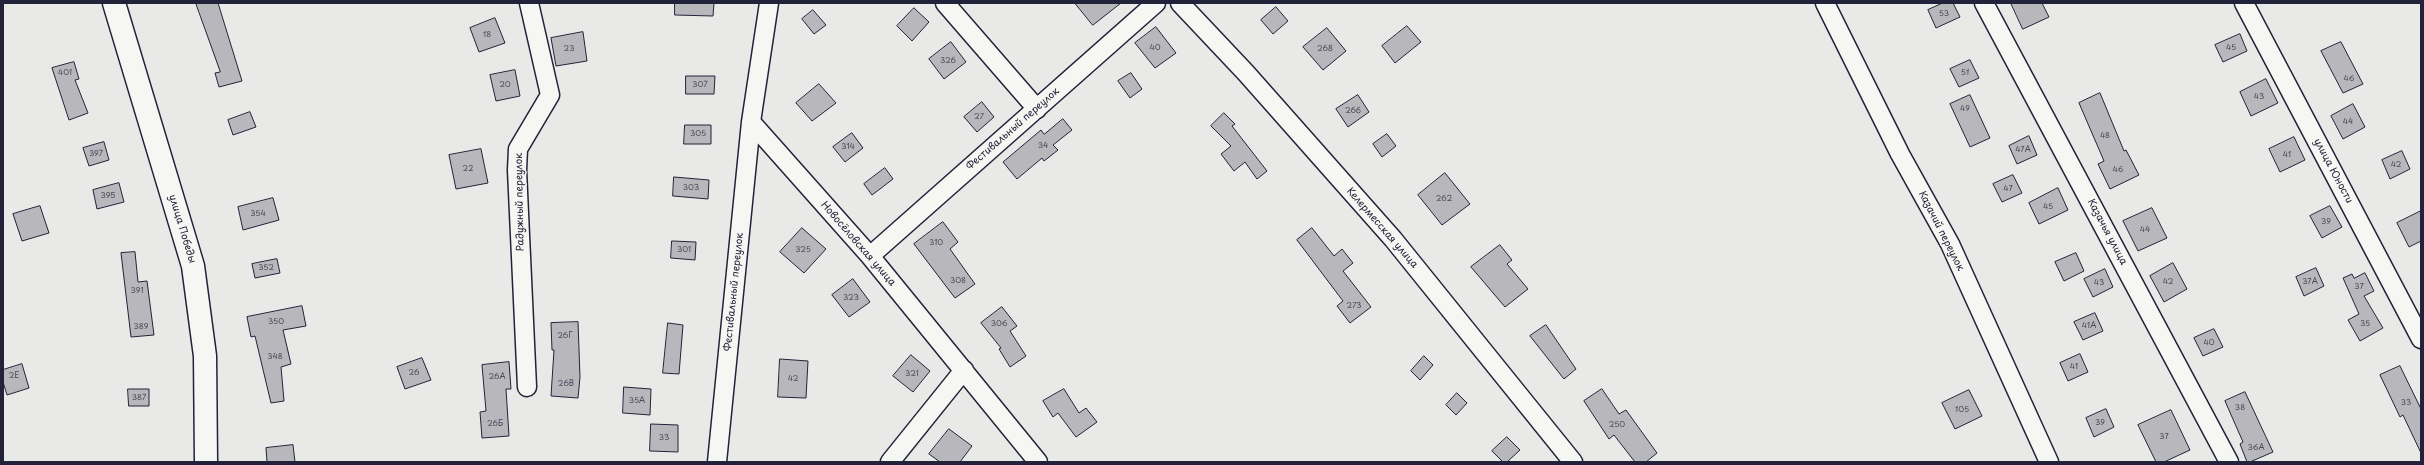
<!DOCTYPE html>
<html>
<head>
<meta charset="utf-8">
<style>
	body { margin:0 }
	#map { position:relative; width:2424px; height:465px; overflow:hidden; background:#e9e9e7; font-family:"Playpen Sans",sans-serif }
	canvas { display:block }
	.frame { position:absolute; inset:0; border:4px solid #22223b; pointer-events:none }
</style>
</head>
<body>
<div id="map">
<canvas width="2424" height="465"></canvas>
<div class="frame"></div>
</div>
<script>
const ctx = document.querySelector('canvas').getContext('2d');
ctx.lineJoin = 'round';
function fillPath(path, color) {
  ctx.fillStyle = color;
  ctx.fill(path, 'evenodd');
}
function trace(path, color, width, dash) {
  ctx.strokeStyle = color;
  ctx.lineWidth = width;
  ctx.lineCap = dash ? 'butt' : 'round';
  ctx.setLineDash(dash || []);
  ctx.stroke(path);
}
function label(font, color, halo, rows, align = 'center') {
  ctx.font = font + ' "Playpen Sans",sans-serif';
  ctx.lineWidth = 3;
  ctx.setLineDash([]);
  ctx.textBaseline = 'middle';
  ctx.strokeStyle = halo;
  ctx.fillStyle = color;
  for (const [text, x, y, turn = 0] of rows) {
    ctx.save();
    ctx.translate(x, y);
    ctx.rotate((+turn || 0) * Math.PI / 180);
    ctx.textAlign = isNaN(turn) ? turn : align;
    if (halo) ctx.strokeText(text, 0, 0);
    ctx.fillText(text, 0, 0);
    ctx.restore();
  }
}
const building = new Path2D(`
	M196,3H218L242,81L219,87L215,73L220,72Z
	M675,3H714L713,16L675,15Z
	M1075,3H1121L1093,25Z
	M1943,3H1953L1960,17L1936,28L1928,10Z
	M2011,3H2042L2049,17L2023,29Z
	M1276,7L1288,21L1273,34L1261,20Z
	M914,8L929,22L912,41L897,26Z
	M813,10L826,25L814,34L802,19Z
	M495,18L505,43L479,52L470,28Z
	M1407,26L1421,42L1395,63L1382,46Z
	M1156,27L1176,53L1155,68L1135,43Z
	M1327,28L1346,51L1323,70L1303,47Z
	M583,32L587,61L556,66L551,38Z
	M2240,34L2247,51L2223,62L2215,45Z
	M951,42L966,62L944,79L929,59Z
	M2341,42L2363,84L2343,93L2321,51Z
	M1970,60L1979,78L1959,87L1950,69Z
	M74,62L79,79L75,80L88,113L69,120L52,68Z
	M515,70L520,96L496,101L490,75Z
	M1131,73L1142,89L1130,98L1118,81Z
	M686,76H715L714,94H686Z
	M2266,79L2278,103L2251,116L2240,92Z
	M819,84L836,103L812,121L796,103Z
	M2100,93L2124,151L2126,150L2139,175L2110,189L2098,164L2104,161L2079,103Z
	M1358,95L1369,112L1348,127L1336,109Z
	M1970,95L1990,138L1970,147L1950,104Z
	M982,102L994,117L977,132L964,117Z
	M2353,104L2365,127L2343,139L2331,116Z
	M250,112L256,127L233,135L228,120Z
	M1224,113L1235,124L1232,126L1267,171L1257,179L1245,162L1234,171L1221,154L1231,146L1211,126Z
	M1063,119L1072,130L1053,145L1058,150L1044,161L1042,158L1017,179L1003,162L1041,130L1044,134Z
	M685,125H711V144H684Z
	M852,133L863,148L845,162L833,147Z
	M1387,134L1396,146L1382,157L1373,144Z
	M2029,136L2037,155L2017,164L2009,146Z
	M2294,137L2305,160L2280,172L2269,149Z
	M104,142L109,160L89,166L83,148Z
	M481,149L488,183L456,189L449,155Z
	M2402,151L2410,169L2390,179L2382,160Z
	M885,168L893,179L872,195L864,184Z
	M1445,173L1470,204L1442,225L1418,195Z
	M2013,175L2022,193L2002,202L1993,184Z
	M674,177L709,180L708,199L673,196Z
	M119,183L124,202L97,209L93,190Z
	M2058,188L2068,210L2039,224L2029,203Z
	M273,198L279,220L243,230L238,207Z
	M40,206L49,233L22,241L13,214Z
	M2330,206L2342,227L2322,238L2310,216Z
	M2152,208L2167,238L2138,251L2123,221Z
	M2421,211V241L2409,247L2397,223Z
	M943,222L958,242L950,249L975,284L955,298L914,244Z
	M802,228L826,249L804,273L780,252Z
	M1312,228L1334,256L1342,249L1353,263L1343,271L1371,307L1350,323L1337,306L1343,301L1297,240Z
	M672,241L696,242L695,260L671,258Z
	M1500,245L1512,260L1507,264L1528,289L1505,307L1471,267Z
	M135,252L138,282L147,281L154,335L131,337L121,253Z
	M2076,253L2084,271L2064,281L2055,262Z
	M277,259L280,273L255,278L252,264Z
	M2173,263L2187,289L2164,302L2150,276Z
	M2316,268L2324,286L2304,296L2296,277Z
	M2105,269L2113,287L2093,297L2084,279Z
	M2365,273L2374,291L2364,296L2383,328L2360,341L2348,320L2359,314L2343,278L2352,274L2354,278Z
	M853,279L870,302L849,317L832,295Z
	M302,306L306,326L283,330L291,364L281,367L284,401L271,403L255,336L251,337L247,317Z
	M1002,307L1017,326L1010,331L1026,356L1010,367L999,349L1001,348L981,323Z
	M2095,313L2103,331L2083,340L2074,322Z
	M578,322L580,377L578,398L551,396L554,350H552L551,323Z
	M668,323L683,325L679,374L663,373Z
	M1546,325L1576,369L1564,379L1530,336Z
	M2214,329L2223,347L2203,356L2194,338Z
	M2080,354L2088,372L2068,381L2060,363Z
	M911,355L930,371L913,392L893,376Z
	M1424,356L1433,365L1420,380L1411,371Z
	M422,358L431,380L405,389L397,367Z
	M780,359L808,361L806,398L778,397Z
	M509,362L511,389H506L509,436L482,438L480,412L486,411L482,365Z
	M22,364L29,388L7,395L3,382V370Z
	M2400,366L2421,409V453L2403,415L2400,417L2380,375Z
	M624,387L651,389L650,415L623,413Z
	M128,389H149V406H129Z
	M1064,389L1079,413L1086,408L1097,422L1076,437L1058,413L1053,417L1043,401Z
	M1602,389L1619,414L1626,410L1657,453L1646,462H1635L1614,435L1609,439L1584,401Z
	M1969,390L1982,416L1955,429L1942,403Z
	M2245,392L2273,452L2250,462H2247L2240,444L2243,442L2225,401Z
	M1457,393L1467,403L1456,415L1446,405Z
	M2106,409L2114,427L2094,437L2086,418Z
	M2171,410L2190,450L2164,462H2156L2138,425Z
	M651,424L678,425V452L650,451Z
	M949,429L972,446L960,462H940L929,454Z
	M1507,437L1520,450L1507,462H1503L1492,451Z
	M293,445L295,462H267L266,448Z`);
fillPath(building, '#b8b8bc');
trace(building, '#22223b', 1);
const street = new Path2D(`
	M945,3L1037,109
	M1180,3L1246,73L1393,239L1573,462
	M1825,3L1900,154L1950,244L2049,462
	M1984,3L2229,462
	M2244,3L2421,339
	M751,122L870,256L1038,462
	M870,256L1156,3
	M527,387L517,170L518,149L550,95L529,3
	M717,462L751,122L769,3
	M890,462L964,370`);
const secondary = new Path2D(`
	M114,3L193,266L205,356L206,462`);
trace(street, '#22223b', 21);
trace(secondary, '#22223b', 25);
trace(street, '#f6f6f2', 18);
trace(secondary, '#f6f6f2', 22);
label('8px', '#48485b', null, [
	["53",1944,14],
	["18",487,35],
	["40",1155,48],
	["45",2231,48],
	["23",569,49],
	["268",1325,49],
	["326",948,61],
	["401",65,73],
	["51",1965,73],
	["46",2349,79],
	["20",505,85],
	["307",700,85],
	["43",2259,97],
	["49",1965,109],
	["266",1353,111],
	["27",979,117],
	["44",2348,122],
	["305",698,134],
	["48",2105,136],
	["34",1043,146],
	["314",848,147],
	["47А",2023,150],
	["397",96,154],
	["41",2287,155],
	["42",2396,165],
	["22",468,169],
	["46",2118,170],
	["303",691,188],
	["47",2008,189],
	["395",108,196],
	["262",1444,199],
	["45",2048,207],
	["354",258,214],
	["39",2326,222],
	["44",2145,230],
	["310",936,243],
	["301",684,250],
	["325",803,250],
	["352",266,268],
	["308",958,281],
	["42",2168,282],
	["37А",2310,282],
	["43",2099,283],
	["37",2359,287],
	["391",137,291],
	["323",851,298],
	["273",1354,306],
	["350",276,322],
	["306",999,324],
	["35",2365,324],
	["41А",2089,326],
	["389",141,327],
	["26Г",565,336],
	["40",2209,343],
	["348",275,357],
	["41",2074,367],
	["26",414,373],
	["321",912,374],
	["2Е",14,376],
	["26А",497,377],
	["42",793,379],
	["26В",566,384],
	["387",139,398],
	["35А",637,401],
	["33",2406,403],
	["38",2240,408],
	["105",1962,410],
	["39",2100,423],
	["26Б",495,424],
	["250",1617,425],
	["37",2164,437],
	["33",664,438],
	["36А",2256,448]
]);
label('10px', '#22223b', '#f6f6f2', [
	["Фестивальный переулок",1013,129,-41],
	["улица Юности",2333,171,62],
	["Радужный переулок",520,202,-91],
	["Келермесская улица",1382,228,49],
	["улица Победы",182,229,73],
	["Казачий переулок",1941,231,63],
	["Казачья улица",2107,232,62],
	["Новосёловская улица",858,244,49],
	["Фестивальный переулок",734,292,-84]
]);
</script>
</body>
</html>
